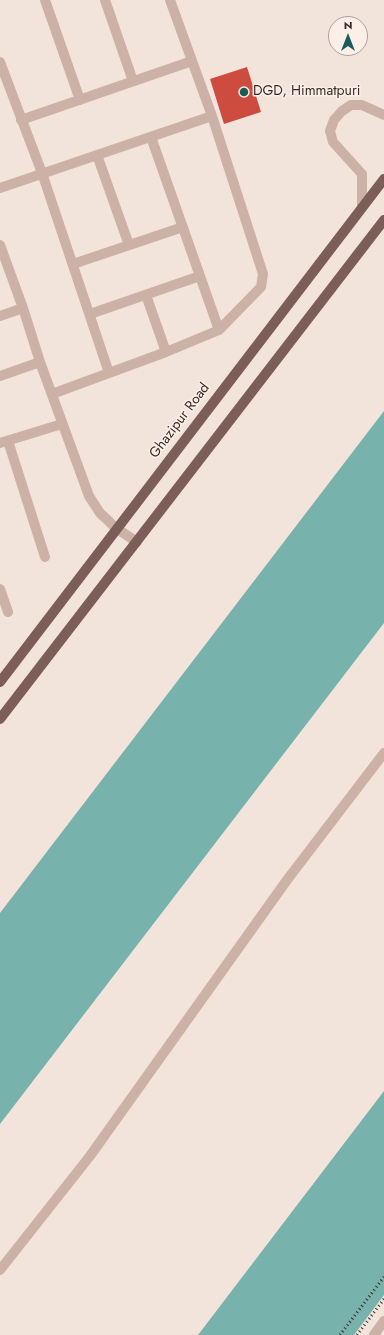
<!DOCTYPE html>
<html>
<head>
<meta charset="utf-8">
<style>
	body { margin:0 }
	#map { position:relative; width:384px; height:1335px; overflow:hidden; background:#f3e4db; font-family:Jost,sans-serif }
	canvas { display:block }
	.north { position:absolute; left:328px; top:16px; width:40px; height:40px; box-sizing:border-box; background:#fbefe8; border:1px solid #ada09b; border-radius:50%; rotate:0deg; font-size:11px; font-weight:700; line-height:16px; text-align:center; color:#382a27 }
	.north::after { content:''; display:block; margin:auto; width:14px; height:18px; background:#1a5c57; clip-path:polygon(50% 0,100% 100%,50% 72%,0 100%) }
</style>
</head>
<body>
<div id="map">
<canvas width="384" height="1335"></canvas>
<div class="north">N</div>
</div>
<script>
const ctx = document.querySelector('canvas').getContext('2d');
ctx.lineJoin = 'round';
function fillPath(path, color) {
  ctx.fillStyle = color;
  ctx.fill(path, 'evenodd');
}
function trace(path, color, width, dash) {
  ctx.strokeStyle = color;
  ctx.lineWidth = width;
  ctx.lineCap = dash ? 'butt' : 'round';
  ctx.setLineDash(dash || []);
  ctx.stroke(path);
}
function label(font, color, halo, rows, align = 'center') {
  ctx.font = font + ' Jost,sans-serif';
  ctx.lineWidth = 3;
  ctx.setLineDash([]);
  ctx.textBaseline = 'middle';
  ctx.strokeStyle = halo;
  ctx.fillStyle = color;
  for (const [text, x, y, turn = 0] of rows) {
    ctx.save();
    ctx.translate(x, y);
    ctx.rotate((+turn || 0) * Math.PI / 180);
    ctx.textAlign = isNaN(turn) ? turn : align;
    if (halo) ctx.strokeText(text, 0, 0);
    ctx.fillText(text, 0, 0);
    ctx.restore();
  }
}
fillPath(new Path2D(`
	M384,411V623L0,1124V913Z
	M384,1091V1295L354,1335H198Z`), '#78b2ac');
fillPath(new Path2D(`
	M247,67L261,112L224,124L210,79Z`), '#ce4b3f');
trace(new Path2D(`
	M45,0L80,100
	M105,0L133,81
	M0,62L42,173L109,373
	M21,120L192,61
	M151,137L219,330
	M97,155L129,245
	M0,188L212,116
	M362,207V174L333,142L330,131L334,120L342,111L351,105H362L384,115
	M0,245L23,308L40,362L89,496L100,513L116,528L137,542
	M73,264L183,227
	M146,295L166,352
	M90,314L200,276
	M0,316L23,308
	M0,376L40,362
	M52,394L166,352L219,330L261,287L263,274L212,116L170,0
	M8,441L45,557
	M0,443L62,424
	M0,589L8,612
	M0,1270L90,1156L287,880L384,753
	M374,1335L384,1321`), '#ccb2a6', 10);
trace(new Path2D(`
	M0,682L384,179
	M0,719L384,220`), '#7b5e57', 10);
trace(new Path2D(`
	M340,1335L384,1277
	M357,1335L384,1299`), '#382a27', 3, [1, 3]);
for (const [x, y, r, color] of [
	[244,92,5,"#1a5c57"]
]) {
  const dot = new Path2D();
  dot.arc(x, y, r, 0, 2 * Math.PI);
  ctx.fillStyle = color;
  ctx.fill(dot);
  trace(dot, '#fbefe8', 1.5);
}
label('14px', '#382a27', '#fbefe8', [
	["DGD, Himmatpuri",253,92]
], 'left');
label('14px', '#382a27', '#fbefe8', [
	["Ghazipur Road",180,421,-53]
]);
</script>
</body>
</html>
